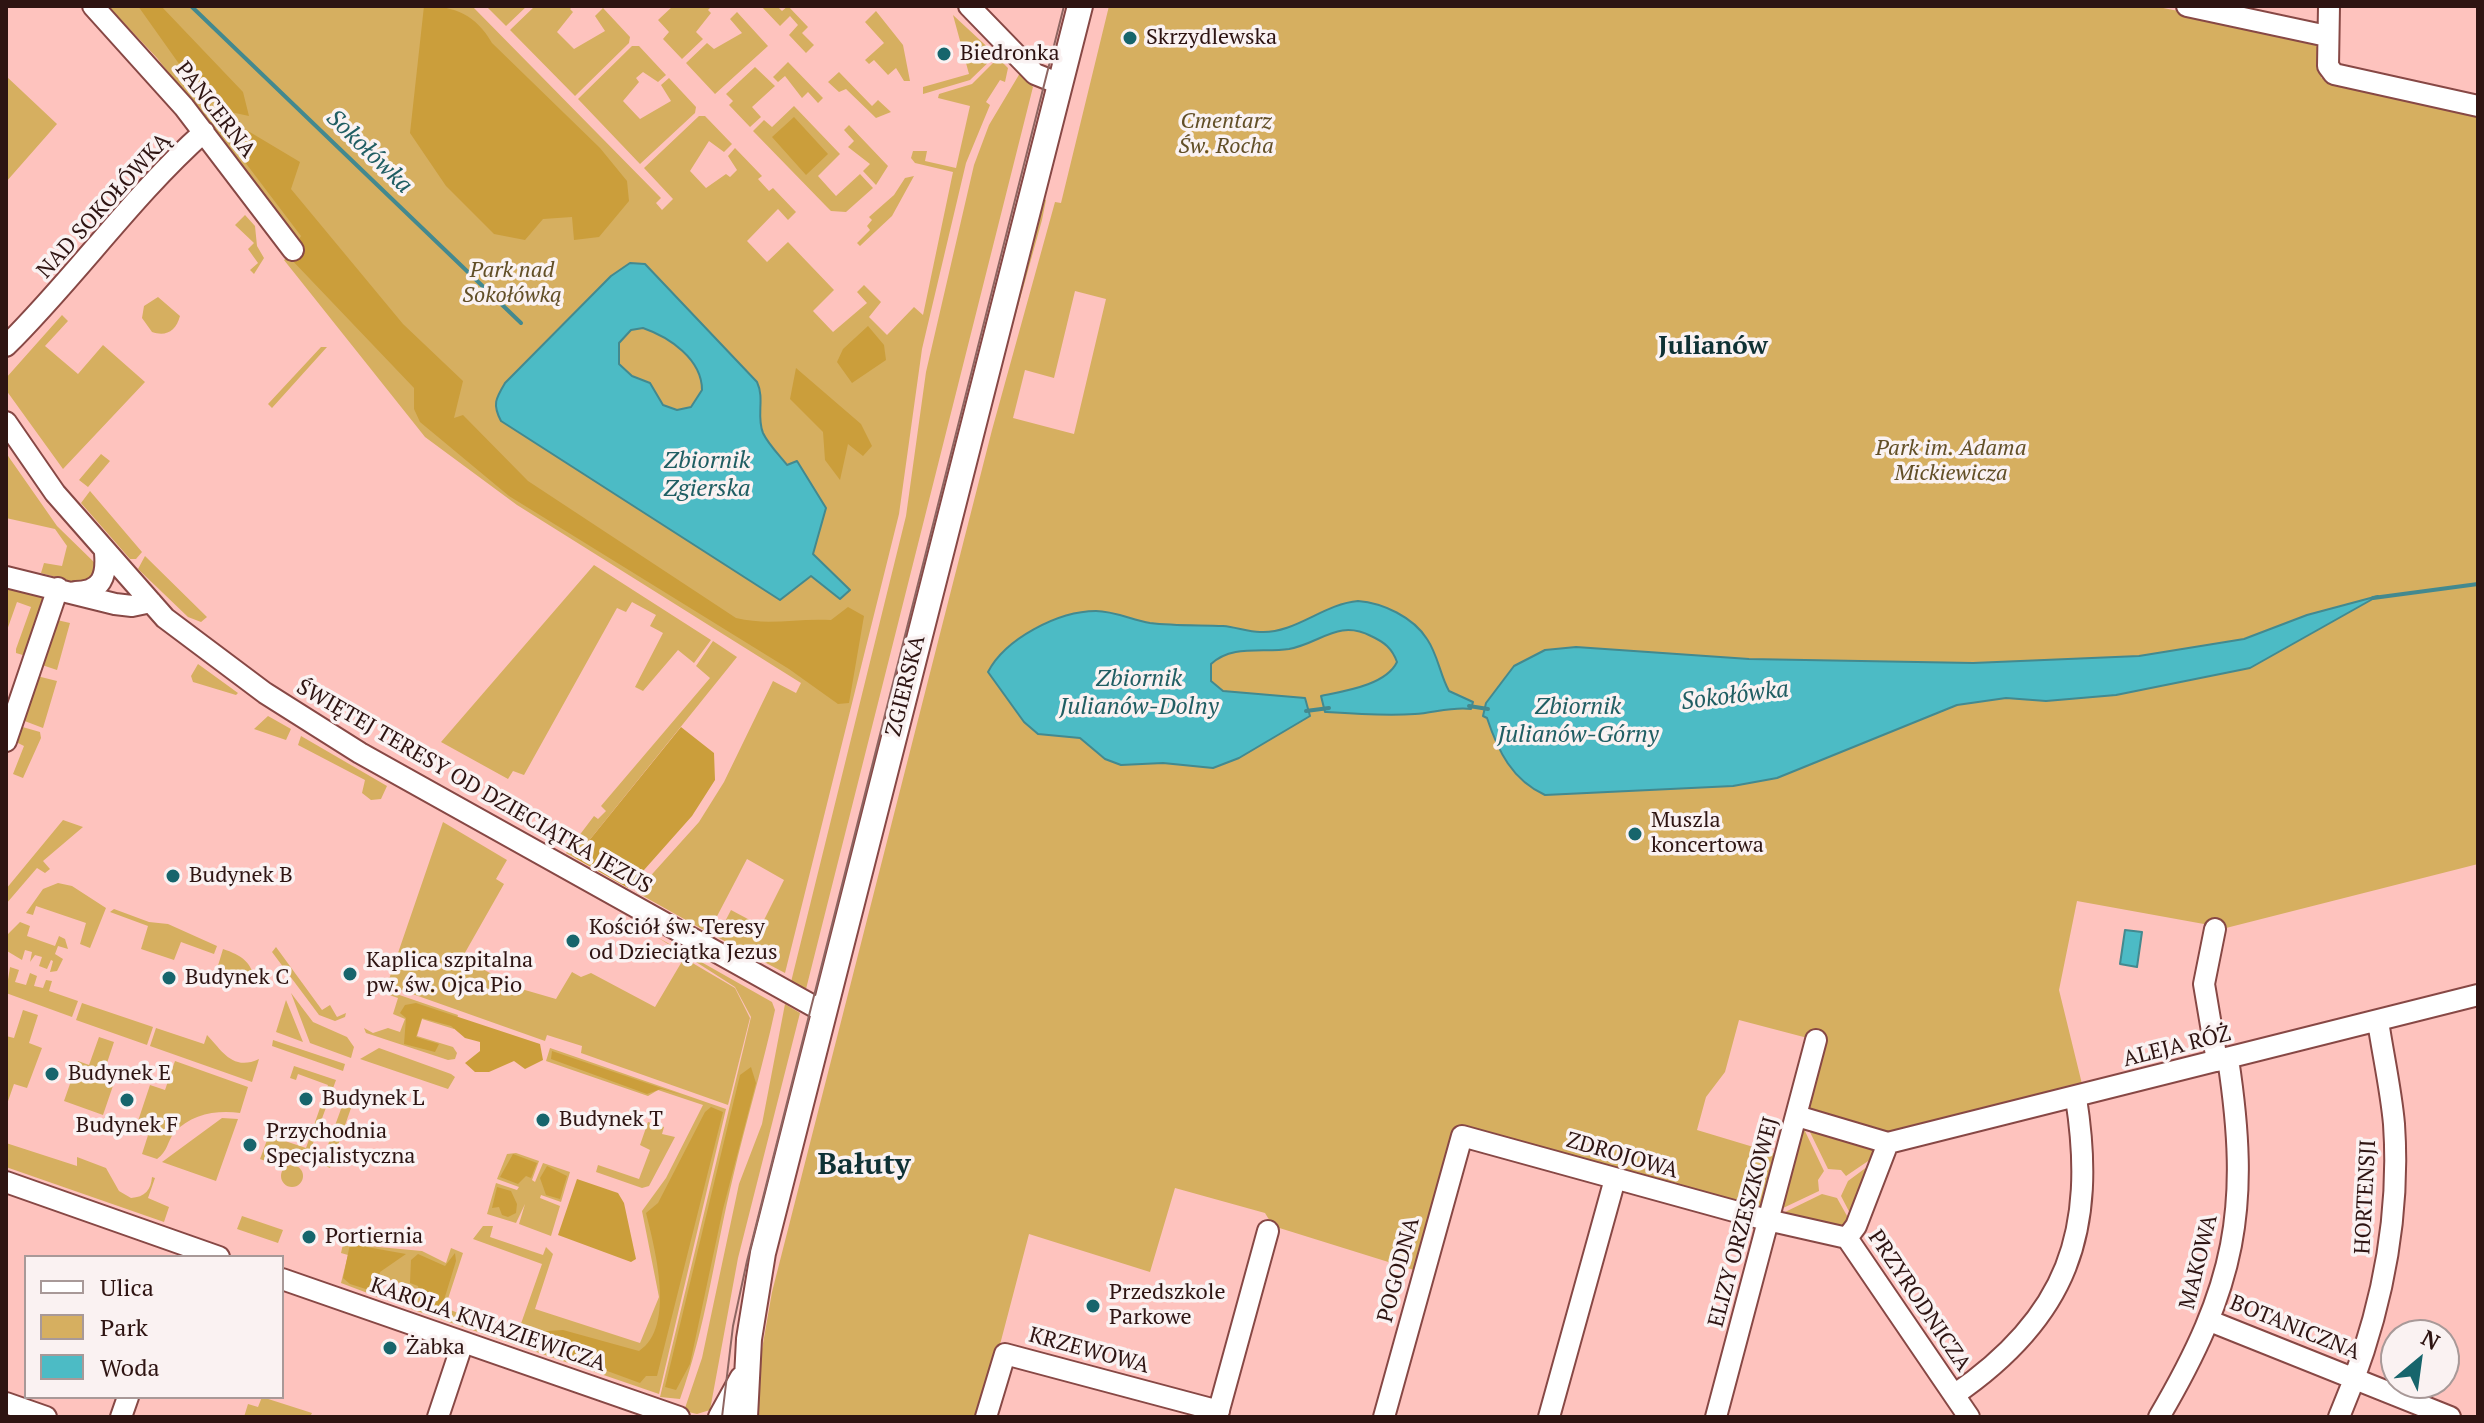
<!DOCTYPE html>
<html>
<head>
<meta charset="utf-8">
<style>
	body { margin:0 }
	#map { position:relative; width:2484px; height:1423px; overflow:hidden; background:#fec3be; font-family:"PT Serif",serif }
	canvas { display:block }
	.frame { position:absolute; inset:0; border:8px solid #2e1412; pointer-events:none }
	.legend { position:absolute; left:24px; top:1255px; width:260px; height:144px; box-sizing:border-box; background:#faf2f2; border:2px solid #a89998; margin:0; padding:10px 14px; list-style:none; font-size:24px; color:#2e1412 }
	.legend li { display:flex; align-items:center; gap:16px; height:40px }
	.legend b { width:40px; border:2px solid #a89998 }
	.north { position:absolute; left:2380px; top:1319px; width:80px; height:80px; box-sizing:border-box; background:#faf2f2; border:2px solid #a89998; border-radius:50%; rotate:29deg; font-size:22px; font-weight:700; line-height:32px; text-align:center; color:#2e1412 }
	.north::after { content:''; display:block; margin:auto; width:28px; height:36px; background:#17656c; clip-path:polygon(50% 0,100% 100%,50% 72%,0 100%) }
</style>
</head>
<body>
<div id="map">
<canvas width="2484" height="1423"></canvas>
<div class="frame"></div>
<ul class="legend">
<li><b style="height:10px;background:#fff"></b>Ulica</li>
<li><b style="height:22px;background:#d6af60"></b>Park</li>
<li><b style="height:22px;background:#4cbbc5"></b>Woda</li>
</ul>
<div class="north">N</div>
</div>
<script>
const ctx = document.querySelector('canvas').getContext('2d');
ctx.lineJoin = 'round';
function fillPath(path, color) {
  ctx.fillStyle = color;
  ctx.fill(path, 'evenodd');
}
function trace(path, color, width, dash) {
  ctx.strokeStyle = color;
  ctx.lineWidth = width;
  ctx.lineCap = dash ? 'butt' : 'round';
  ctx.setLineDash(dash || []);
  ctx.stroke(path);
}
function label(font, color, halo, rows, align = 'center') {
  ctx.font = font + ' "PT Serif",serif';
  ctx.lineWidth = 7;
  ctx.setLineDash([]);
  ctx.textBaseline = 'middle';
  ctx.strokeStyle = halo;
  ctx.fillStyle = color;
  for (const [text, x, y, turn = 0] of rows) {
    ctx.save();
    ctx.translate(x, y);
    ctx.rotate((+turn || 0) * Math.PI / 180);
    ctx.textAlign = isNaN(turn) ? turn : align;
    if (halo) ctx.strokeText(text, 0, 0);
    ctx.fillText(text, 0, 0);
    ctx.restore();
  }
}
fillPath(new Path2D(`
	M108,6H472L661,198L656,203L662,210L673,199L644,168L699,116H705L732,144L724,152L709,141L690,171L706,188L726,174L730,177L737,170L728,156L735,148L762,176L758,179L769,191L773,188L796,212L788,220L778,209L747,241L767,262L788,242L834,290L813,311L833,332L867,303L857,292L864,285L881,302L869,317L887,335L914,307L923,315L953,172L915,163L911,158L913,151H927L925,161L956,168L970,106L938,98L939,94L972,84L998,58L1008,68L1005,82L1000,80L986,102L990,105L966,163L922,349L899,514L785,973L717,937L731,910L761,926L784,880L747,859L714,922L709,921L707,925L711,928L709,933L636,892L699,822L724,782L773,681L796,693L801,683L517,505L425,437L284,260L302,245L295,235L157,58Z
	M486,6H527L506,26Z
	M535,6H573L570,9L573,12L557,32L574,49L605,31L595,16L603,8L630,37L629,43L575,96L510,30Z
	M673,6H712L708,10L711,13L696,32L703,39L682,59L663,39L669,32L658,20Z
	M761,6H777L782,11L788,6L808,27L802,33L814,45L806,53L789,35L798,25L790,16L780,26Z
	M1109,6H2153L2321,39V78L2478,114V864L2226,928L2077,901L2059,990L2082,1084L1898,1135L1817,1118L1806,1107L1819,1041L1739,1020L1725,1072L1706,1097L1697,1130L1780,1155L1761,1213L1454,1128L1414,1270L1273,1226L1265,1213L1175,1188L1150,1272L1029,1234L981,1417H758V1372L772,1292L992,430L1055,202L1061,203ZM1075,291L1106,299L1074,434L1013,418L1025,370L1054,378Z
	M876,11L903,45L910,81H904L896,68L888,75L874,60L869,64L865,60L884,43L865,22Z
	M737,12L768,46L715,94L686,63L707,43L714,49L742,33L730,19Z
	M953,15L996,55L970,80L923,94V87L969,74Z
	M632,46H639L666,75L658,82L643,72L636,78L639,82L623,101L640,119L671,101L661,85L669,78L696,107L695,113L640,164L578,99Z
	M788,62L823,98L818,103L808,92L802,98L785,76L778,82L773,77Z
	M755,67L775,86L752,107L761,117L750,127L729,105L733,101L726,94Z
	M839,72L872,106L878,100L891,112L876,118L846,89L839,92L828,82Z
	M1020,73L1033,87L806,989L791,982L906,516L926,372L974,165L989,125Z
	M6,76L57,124L6,182Z
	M794,106L840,154L818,176L836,196L860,174L873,188L846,212L831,211L825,205L753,131L764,120L772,127Z
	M849,125L888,166L876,185L863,171L870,164L848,147L854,141L844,130Z
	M914,176L892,216L860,246L857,243L870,230L867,226L872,220L869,217L894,195L905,178Z
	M1043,199L1046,200L1042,220L992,400Z
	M245,215L255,226L257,246L264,258L254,274L250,270L258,263L248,249L254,243L235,225Z
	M158,297L180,316C176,331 166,337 152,332L142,318L144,306Z
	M62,315L68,321L45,346L78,374L103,345L145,382L63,469L6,390V378Z
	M321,347H327L272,408L268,404Z
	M6,453L57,526L98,566L97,577L78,583L41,573L44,563L62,566L67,546L55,529L6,518Z
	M101,454L110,461L88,487L79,480Z
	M90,491L142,552L136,559H130L81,503Z
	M145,556L207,617L201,622L188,617L138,569Z
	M594,565L711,640L694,663L678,650L643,691L635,687L663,633L650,626L656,615L632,602L626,612L617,608L524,775L513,771L508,779L441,742Z
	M6,589L44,596L26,656L16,653V649L31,607L17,602L6,633Z
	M57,620L70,623L57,670L42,665Z
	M713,641L737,657L575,858L566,853L594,816L598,819L606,811L601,806L710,678L696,666Z
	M198,664L238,693L236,695L193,682L191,676Z
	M37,676L57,681L43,728L22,720Z
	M268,716L291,729L286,740L254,729Z
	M19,726L40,732L41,738L23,778L13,774L24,746L14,741Z
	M301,736L387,786L381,799L371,800L362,793L365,780L298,745Z
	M63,820L83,827L43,861L50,869L45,873L37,868L6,904V889Z
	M443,822L507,860L496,879L504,884L462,958L518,988L556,999L572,972L581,977L591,973L655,1007L684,958L735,988L750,1018L728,1105L581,1053L582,1046L547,1035L545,1041L387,985Z
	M58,883L72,886L106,908L90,948L80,944L86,923L36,906L33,915L26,913L43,889Z
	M114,909L149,922L168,924L217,946L214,954L181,942L174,960L141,949L148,926L110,912Z
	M20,922L30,926L27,936L55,946L59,936L65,939L68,949L58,946L55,954L63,959L57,971L50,972L53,961L51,960L47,969L39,966L42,957L35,955L30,962L32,952L25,950L22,960L7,951L6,936Z
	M657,937L772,1002L775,1010C763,1066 746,1121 733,1177C715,1251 706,1327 680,1399L660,1397L751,1017L735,987Z
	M276,947L322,1010L330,1005L337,1017L346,1013L345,1017L335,1021L319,1015L272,952Z
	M223,949C241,955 254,963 254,983L217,969Z
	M10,967L19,970L15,982L26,985L30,973L37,976L34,986L43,988L46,980L52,981L49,991L78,1001L72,1017L6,993Z
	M373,986L458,1015L454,1029L422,1019L417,1036L453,1047L457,1053L455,1059L448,1060L366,1033L364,1028L373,1033L388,1028L400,1032L405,1019L393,1014L398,998L372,989Z
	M291,993L313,1022L347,1037L354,1047L351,1058L310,1043Z
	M286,1000L303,1042L276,1032Z
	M82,1003L153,1027L147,1045L76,1020Z
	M785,1004L800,1013L738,1258L710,1410L697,1414L684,1411L702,1358L739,1184L762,1124Z
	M23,1010L38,1015L29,1043L42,1048L27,1088L14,1084L6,1107V1036L14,1038Z
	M156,1028L204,1044L207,1035C221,1049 232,1072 259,1059L252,1082L150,1046Z
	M99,1037L114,1042L105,1069L117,1074L103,1115L64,1101L78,1061L89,1065Z
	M273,1040L345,1064L343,1071L272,1046Z
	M379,1048L451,1074L455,1077L448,1089L360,1059Z
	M550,1048L726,1109L659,1394L411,1309L417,1289L385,1278L378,1297L341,1283L348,1255L341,1253L344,1240L368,1246L422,1251L446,1263L451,1248L463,1253L445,1308L517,1335L542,1264L473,1239L483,1226H493L490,1237L543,1255L546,1247L553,1254L535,1309L640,1343L659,1297L642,1211L666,1178L703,1105L658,1090L648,1096L546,1061Z
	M175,1061L248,1087L240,1113C216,1110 191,1114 174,1133C167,1142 168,1151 157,1159L142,1154L150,1129L137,1124L150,1085L165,1090Z
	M294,1066L336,1080L308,1157L279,1149L272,1153L268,1162L260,1159L270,1132L277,1134L276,1138L306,1148L328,1085L298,1074L296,1080L290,1078Z
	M357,1091L330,1168L321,1164L345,1098Z
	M222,1118L238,1119L216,1181L162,1162Z
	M648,1122L664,1127L662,1134L675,1137L649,1186L642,1188L596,1172L598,1165L639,1179L650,1150L640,1145Z
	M1808,1128L1875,1148L1877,1155L1846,1176L1841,1170L1828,1169Z
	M1804,1129L1824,1171L1818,1180L1819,1191L1781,1209L1799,1134Z
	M6,1143L77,1166V1157L106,1168L119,1191L131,1198C145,1197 151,1190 152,1177L155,1178L148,1198L169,1207L164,1222L6,1167Z
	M516,1153L539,1161L532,1180L535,1182L543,1163L570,1172L561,1202L541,1195L540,1198L560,1206L551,1236L519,1224L525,1204L516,1223L487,1214L496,1183L517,1190L519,1187L497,1179L507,1154Z
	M1875,1161L1853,1219L1841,1196L1848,1181Z
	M281 1176a11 11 0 1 1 22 0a11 11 0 1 1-22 0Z
	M1822,1194L1837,1198L1851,1223L1846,1228L1783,1213Z
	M242,1216L283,1230L278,1243L237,1229Z
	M262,1397L312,1413L310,1417H244L248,1404L258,1407Z`), '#d6af60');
fillPath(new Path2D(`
	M138,6H161L243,92L249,116L221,110L182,68Z
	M424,6C455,6 476,15 492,43L600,148L627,181L629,201L599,237L574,240L572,217L543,219L525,240L494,234L446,186L410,133Z
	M794,117L828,154L806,175L772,137Z
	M238,125L300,162L291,189L403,324L463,381L454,418L463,415L528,481L736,618C769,626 796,618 831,620L848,607L864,616L849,703L838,704L789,669L509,496L420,422L414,409V388L289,257L301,236L232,145L229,138Z
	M868,326L884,345L886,360L852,383L837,362L843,349Z
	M796,368L861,424L872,446L863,456L848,444L840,480L825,460L823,432L790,399Z
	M681,727L714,753L715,780L692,816L628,888L575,858Z
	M416,1003L540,1044L543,1060L525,1069L514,1061L489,1072H475L465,1063L480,1051V1042L465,1038L451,1026L422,1018L416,1037L439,1044L435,1052L404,1044L406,1018L400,1013L405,1005Z
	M552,1051L682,1095L661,1089L647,1094L551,1059Z
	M751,1067L756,1083L723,1209L690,1364L676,1390L665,1387L740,1075Z
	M711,1107L723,1112L657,1376H646L640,1383L531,1343L534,1332L563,1330L639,1351C676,1327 655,1249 646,1213L658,1203L705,1112Z
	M513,1154L537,1163L531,1178L526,1176L518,1184L500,1177Z
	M547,1166L567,1176L560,1199L546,1195L540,1178Z
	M577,1179L618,1193L624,1203L636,1259L631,1262L558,1235Z
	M497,1187L511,1191L517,1204L516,1213L508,1217L502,1215L499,1207L492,1208Z
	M350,1244L406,1254L380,1272L378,1284L372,1291L350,1284L343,1278Z
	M455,1253L456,1261L440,1313L428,1300L421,1302L418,1286L410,1283L411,1260L418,1254L445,1266Z`), '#cb9e3b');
const water = new Path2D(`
	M630,263L645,264L757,382C765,399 756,416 763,433C768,444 780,456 787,465L797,461L826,508L813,554L850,590L840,599L811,576L780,600L501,421C492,404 496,398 505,383L611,276ZM643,328C669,337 702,359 702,390L691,407L677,410L663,405L650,383L632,376L619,364V343L631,330Z
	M2378,596L2250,668L2116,695L2046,701L2006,698L1957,705L1777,778L1733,786L1545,795C1512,780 1498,751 1487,718L1483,716L1486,703L1514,666L1545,650L1576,647L1749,659L1973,663L2139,656L2244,639L2307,615Z
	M1358,601C1383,603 1413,617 1427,639C1438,655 1440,675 1449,691L1473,702L1471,709C1454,706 1433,713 1415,714C1384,716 1355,714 1325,712L1321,696C1345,691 1386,685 1397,662C1392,648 1384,642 1371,636C1338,619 1321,643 1289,649C1263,653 1232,644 1211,664V681L1223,691L1305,698L1310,716L1239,758L1213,768L1163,763L1121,765L1105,759L1080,738L1038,734L1024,722L988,672C1005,639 1058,611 1096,611C1114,611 1132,620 1150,623C1175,626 1199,625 1223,626C1236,627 1248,632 1260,632C1295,634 1323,604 1358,601Z
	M2125,930L2142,932L2137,967L2120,964Z`);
fillPath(water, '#4cbbc5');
trace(water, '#43898f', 2);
trace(new Path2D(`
	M191,6L521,323
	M2373,598L2478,584
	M1469,706L1488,709
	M1306,711L1329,708`), '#43898f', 4);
const minor = new Path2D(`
	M93,6L184,107L293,250
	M969,6L1035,74L1060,84
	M2187,6L2327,36
	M2329,6L2328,66L2334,74L2478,106
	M6,346C75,278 132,196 204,132
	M6,422L55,493L165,618L265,693L360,753L824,1012
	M6,577L115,604L132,606L151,602
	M75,592C102,592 107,576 105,553
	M6,741L58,588
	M2215,929L2204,984L2217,1061
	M1797,1116L1888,1143L2478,995
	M6,1182L219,1257
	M1847,1238L1856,1226L1888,1143
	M282,1279L679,1417
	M2210,1321L2450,1417
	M1954,1395C2068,1317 2097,1231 2076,1098
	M6,1403L46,1417
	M121,1417L128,1397
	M438,1417L463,1342
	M986,1417L1005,1354L1219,1411
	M1217,1417L1268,1231
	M1384,1417L1462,1136L1763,1219L1847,1238L1969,1417
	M1549,1417L1615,1179
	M1716,1417L1816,1040
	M2159,1417C2236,1286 2251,1209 2228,1059
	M2339,1417C2379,1323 2401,1227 2394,1124C2391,1090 2383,1055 2378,1021`);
const major = new Path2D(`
	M721,1417L742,1379
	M745,1417L749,1339L763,1253L1080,6`);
trace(minor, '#874845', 24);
trace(major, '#874845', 28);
trace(minor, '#fff', 20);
trace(major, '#fff', 24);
trace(new Path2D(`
	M722,1417L733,1326L747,1261L1064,6`), '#8e6561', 2);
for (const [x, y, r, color] of [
	[1130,38,8,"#17656c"],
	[944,54,8,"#17656c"],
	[1635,834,8,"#17656c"],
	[173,876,8,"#17656c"],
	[573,941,8,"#17656c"],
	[350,974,8,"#17656c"],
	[169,978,8,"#17656c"],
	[52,1074,8,"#17656c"],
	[306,1099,8,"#17656c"],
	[127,1100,8,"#17656c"],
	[543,1120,8,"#17656c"],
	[250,1145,8,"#17656c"],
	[309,1237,8,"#17656c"],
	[1093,1306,8,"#17656c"],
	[390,1348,8,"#17656c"]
]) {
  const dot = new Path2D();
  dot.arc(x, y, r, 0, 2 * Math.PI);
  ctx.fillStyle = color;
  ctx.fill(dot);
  trace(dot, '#faf2f2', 3);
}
label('22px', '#2e1412', '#faf2f2', [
	["Skrzydlewska",1146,38],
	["Biedronka",960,54],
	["Muszla",1651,821],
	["koncertowa",1651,846],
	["Budynek B",189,876],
	["Kościół św. Teresy",589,928],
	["od Dzieciątka Jezus",589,953],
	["Kaplica szpitalna",366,961],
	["pw. św. Ojca Pio",366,986],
	["Budynek C",185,978],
	["Budynek E",68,1074],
	["Budynek L",322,1099],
	["Budynek T",559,1120],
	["Budynek F",127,1126,"center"],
	["Przychodnia",266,1132],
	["Specjalistyczna",266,1157],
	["Portiernia",325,1237],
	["Przedszkole",1109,1293],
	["Parkowe",1109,1318],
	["Żabka",406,1348]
], 'left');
label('22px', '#2e1412', '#faf2f2', [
	["PANCERNA",215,110,52],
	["NAD SOKOŁÓWKĄ",104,206,-48],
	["ZGIERSKA",906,686,-76],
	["ŚWIĘTEJ TERESY OD DZIECIĄTKA JEZUS",474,787,30],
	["ALEJA RÓŻ",2177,1047,-14],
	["ZDROJOWA",1622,1156,16],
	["HORTENSJI",2366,1197,-87],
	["ELIZY ORZESZKOWEJ",1744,1222,-75],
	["MAKOWA",2199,1262,-76],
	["POGODNA",1399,1270,-75],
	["PRZYRODNICZA",1919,1301,56],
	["KAROLA KNIAZIEWICZA",488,1325,19],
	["BOTANICZNA",2295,1328,22],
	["KRZEWOWA",1089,1351,15]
]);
label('italic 22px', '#624f27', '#faf2f2', [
	["Cmentarz",1226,122],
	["Św. Rocha",1226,147],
	["Park nad",512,271],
	["Sokołówką",512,296],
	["Park im. Adama",1951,449],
	["Mickiewicza",1951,474]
]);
label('italic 24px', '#205e63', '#faf2f2', [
	["Sokołówka",369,152,44],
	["Zbiornik",707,461],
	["Zgierska",707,489],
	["Zbiornik",1139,679],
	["Julianów-Dolny",1139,707],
	["Sokołówka",1735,696,-7],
	["Zbiornik",1578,707],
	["Julianów-Górny",1578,735]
]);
label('bold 26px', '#0e3134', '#faf2f2', [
	["Julianów",1713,347]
]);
label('bold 30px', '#0e3134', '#faf2f2', [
	["Bałuty",864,1165]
]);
</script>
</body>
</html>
